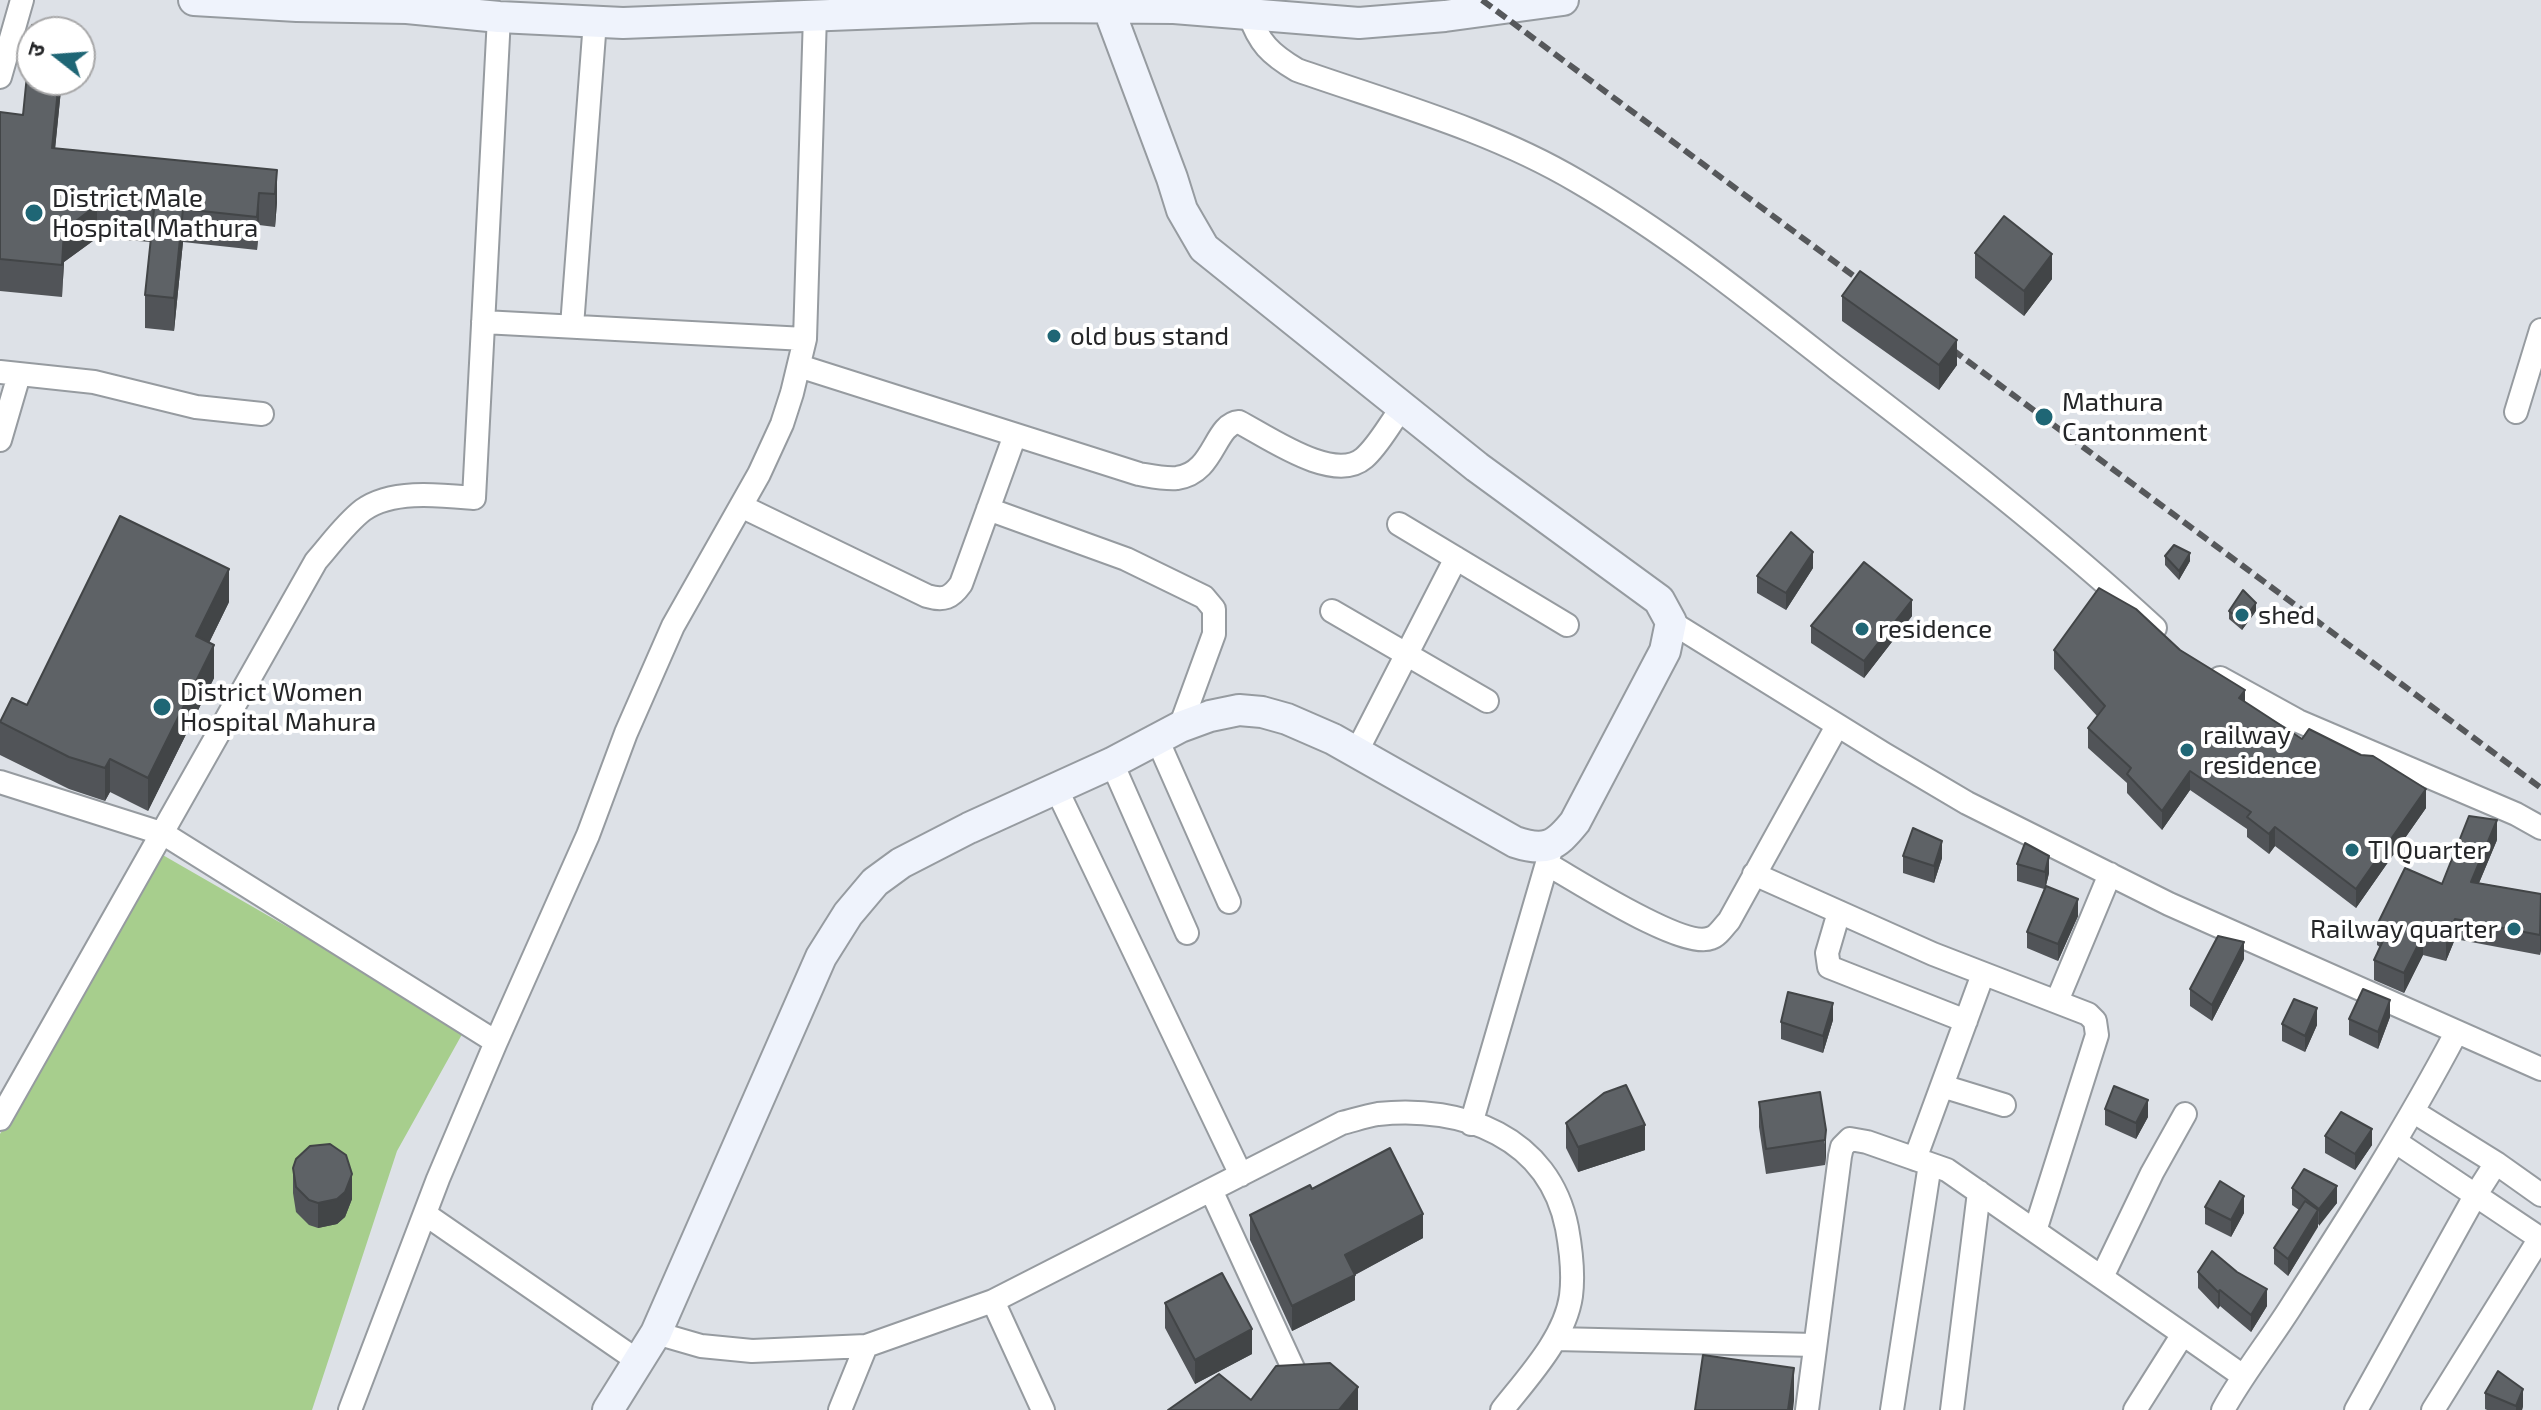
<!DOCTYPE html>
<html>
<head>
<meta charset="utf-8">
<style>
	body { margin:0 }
	#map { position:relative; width:2541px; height:1410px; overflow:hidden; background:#dde1e7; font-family:"Exo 2","Noto Sans Devanagari",sans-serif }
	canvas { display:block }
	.north { position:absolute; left:16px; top:16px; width:80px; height:80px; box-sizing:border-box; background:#fff; border:2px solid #a8a8a9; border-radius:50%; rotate:287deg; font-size:22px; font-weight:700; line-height:32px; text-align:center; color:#252628 }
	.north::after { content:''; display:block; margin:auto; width:28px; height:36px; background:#1f6675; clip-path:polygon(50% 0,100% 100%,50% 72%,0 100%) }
</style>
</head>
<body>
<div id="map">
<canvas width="2541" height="1410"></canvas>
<div class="north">उ</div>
</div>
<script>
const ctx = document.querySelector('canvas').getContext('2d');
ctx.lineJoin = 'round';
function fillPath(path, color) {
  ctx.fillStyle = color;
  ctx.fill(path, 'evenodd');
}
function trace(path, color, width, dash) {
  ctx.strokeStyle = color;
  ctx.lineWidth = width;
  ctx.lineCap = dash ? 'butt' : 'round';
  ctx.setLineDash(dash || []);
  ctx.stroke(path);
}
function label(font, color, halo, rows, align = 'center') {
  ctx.font = font + ' "Exo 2",sans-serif';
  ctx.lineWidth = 8;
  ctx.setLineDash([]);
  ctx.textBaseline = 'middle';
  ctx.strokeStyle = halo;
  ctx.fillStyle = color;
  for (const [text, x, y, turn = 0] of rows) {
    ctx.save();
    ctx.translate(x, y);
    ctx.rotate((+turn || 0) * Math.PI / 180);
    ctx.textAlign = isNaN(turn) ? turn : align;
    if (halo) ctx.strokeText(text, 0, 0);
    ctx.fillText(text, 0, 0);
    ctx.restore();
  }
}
fillPath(new Path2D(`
	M161,854L465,1029L397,1151L312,1410H0V1134Z`), '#a7ce8d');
const street = new Path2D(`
	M1249,14C1259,43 1270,54 1297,70C1391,103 1491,130 1577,181C1670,235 1753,302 1837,368C1946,451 2054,535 2155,628
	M0,77L22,0
	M483,322L805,339
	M572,326L595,21
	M799,366L1139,474C1151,476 1164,479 1177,478C1215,473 1214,424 1239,422C1268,437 1334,484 1364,458C1379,445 1390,423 1402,408
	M0,372L94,382L196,407L262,414
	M2516,412L2541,330
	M0,440L19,375
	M741,506L927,596C944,601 951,598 961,584L1015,435
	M988,509L1126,559L1204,597L1214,609V634L1180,727
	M1399,524L1567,625
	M1332,611L1487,701
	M1671,622L1884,754L1967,803L2169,904L2541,1069
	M2220,678L2298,721L2516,814L2541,828
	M1157,739L1229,902
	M1357,751L1456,558
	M1112,763L1187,933
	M0,782L164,834L496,1042L438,1179L350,1410
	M1056,788L1241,1175
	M1547,864C1576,880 1683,950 1711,938C1718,936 1724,926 1729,921L1837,726
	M1754,874L1933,954L2088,1014L2095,1021L2097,1035L2035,1231
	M1839,912L1827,953L1829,967L1966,1021
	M2057,1001L2110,874
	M496,1042L588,835L626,733L673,626L759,474L782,424L792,393L805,339L815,15
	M1942,1086L2004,1105
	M2414,1112L2496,1163L2541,1195
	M0,1119L316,561C331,544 345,524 363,510C392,489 441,495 474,498L499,17
	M1471,1124L1550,853
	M2396,1142L2541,1239
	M1915,1159L1983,974
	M1211,1190L1298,1379
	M425,1214L638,1361
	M2102,1277L2152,1173L2185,1114
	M993,1301L1043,1410
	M656,1333L701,1346L752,1351L866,1346L993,1301L1342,1123C1354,1120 1366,1116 1378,1114C1463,1105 1549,1137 1567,1228C1571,1250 1574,1273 1571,1296C1565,1338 1528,1377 1502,1410
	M2183,1334L2243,1376
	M1555,1339L1815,1345
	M840,1410L866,1346
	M1807,1410L1840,1156L1842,1147L1850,1139L1867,1142L1947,1170L2183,1334L2135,1410
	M1892,1410L1930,1164
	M1952,1410L1979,1192
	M2223,1410C2244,1372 2271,1339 2294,1302C2351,1214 2407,1126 2456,1033
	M2356,1410L2475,1196L2496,1163
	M2433,1410L2540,1238`);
const secondary = new Path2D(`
	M194,0L297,6L407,8L499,17L623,23L1038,7L1174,8L1359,23L1445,16L1563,0
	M608,1410L656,1333L821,957L848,914L875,882L901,863L969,828L1112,763L1180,727L1210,716L1239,710L1262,712L1287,719L1333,739L1515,842C1545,852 1555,847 1575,822L1665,651L1671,622L1659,600L1477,467L1204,248L1182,210L1172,178L1108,7`);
trace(street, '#969ba0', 26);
trace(secondary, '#969ba0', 34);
trace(street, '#fff', 22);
trace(secondary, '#eff3fc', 30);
trace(new Path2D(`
	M1482,0L1874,291
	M1938,339L2541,788`), '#56585b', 6, [12, 6]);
fillPath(new Path2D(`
	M62,80L55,148L277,170V202L275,227L259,225L257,250L183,242L174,331L145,328V295L151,242L97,238L64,262L62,297L0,291V112L23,115Z
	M1975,253L2052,279L2024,316L1975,278Z
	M1842,296L1957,365L1939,390L1842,321Z
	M2165,556L2190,561L2179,580L2165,565Z
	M1813,568L1786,610L1757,593V576Z
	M229,602L209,643L214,678L148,811L110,792L105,801L69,789L0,755V722L27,705Z
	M2229,611H2256L2242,630L2229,619Z
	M1912,616L1864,678L1811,643V626Z
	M2054,650H2180L2245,702L2302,739L2426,808L2356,908L2275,846L2269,854L2247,837V829L2190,790L2162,830L2127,793V783L2088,748V728L2097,716L2054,669Z
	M2497,840L2479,883L2541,894L2540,955L2455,939L2446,961L2423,955L2404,993L2374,980V960L2380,947L2377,945V925L2442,884Z
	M1903,856L1942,858L1934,883L1903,873Z
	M2017,864L2049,873L2046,886L2078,916L2058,961L2027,948V932L2044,889L2017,881Z
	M2244,959L2212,1021L2190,1006V989Z
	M2390,1017L2378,1049L2349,1035V1019Z
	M1833,1020L1823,1053L1781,1039V1022Z
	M2282,1024L2317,1025L2305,1052L2282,1041Z
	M1820,1092L1826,1155L1825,1165L1766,1174L1759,1127V1102Z
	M2105,1109L2148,1117L2136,1139L2105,1125Z
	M1566,1123L1645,1150L1578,1172L1566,1148Z
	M2325,1136L2372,1145L2355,1170L2325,1153Z
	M293,1168L352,1199L345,1217L337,1224L318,1228L309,1225L296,1212L293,1193Z
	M2292,1188L2337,1203L2318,1225L2288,1276L2274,1264V1248L2299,1210L2292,1205Z
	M1312,1189L1423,1238L1355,1275V1300L1292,1331L1250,1240V1215Z
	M2205,1207L2244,1213L2231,1237L2205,1224Z
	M2198,1272L2267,1306L2251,1332L2220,1306L2218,1309L2198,1288Z
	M1165,1303L1252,1354L1195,1384L1165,1328Z
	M2485,1393L2523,1406L2522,1410H2487L2485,1409Z`), '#515458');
fillPath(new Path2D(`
	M59,80H62L52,180V148Z
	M277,170V202L275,227V194Z
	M259,193V225L257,250V217Z
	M97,205V238L64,262L62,297L64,230Z
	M183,209V242L174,331V298Z
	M2052,254V279L2024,316V291Z
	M1957,340V365L1939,390V365Z
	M1813,552V568L1786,610V593Z
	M2190,553V561L2179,580V571Z
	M229,569V602L196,669V636Z
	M1912,600V616L1864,678V661Z
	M2256,603V611L2242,630V622Z
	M214,645V678L148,811V778Z
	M2245,690V709L2239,698Z
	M110,759V792L105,801V768Z
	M2190,771V790L2162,830V811Z
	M2426,789V808L2356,908V889Z
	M2497,820V840L2471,902V882Z
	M2275,827V846L2269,854V834Z
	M1942,841V858L1934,883V866Z
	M2049,856V873L2045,889V872Z
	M2078,899V916L2058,961V944Z
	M2455,919V939L2446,961V941Z
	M2541,931V951L2540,955V935Z
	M2423,935V955L2404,993V973Z
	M2244,942V959L2212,1021V1005Z
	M2390,1000V1017L2378,1049V1032Z
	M1833,1003V1020L1823,1053V1036Z
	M2317,1008V1025L2305,1052V1036Z
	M2148,1100V1117L2136,1139V1123Z
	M1645,1125V1150L1578,1172V1147Z
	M2372,1129V1145L2355,1170V1154Z
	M1826,1130V1155L1825,1165V1140Z
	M352,1174V1199L345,1217L337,1224L318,1228V1203Z
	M2337,1186V1203L2319,1226V1209Z
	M2244,1196V1213L2231,1237V1220Z
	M2318,1210V1227L2288,1276V1259Z
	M1423,1214V1238L1345,1280V1255Z
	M1355,1275V1300L1292,1331V1306Z
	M2267,1289V1306L2251,1332V1315Z
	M2220,1290V1306L2218,1309V1292Z
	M1252,1329V1354L1195,1384V1360Z
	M1794,1368V1401L1793,1410H1788Z
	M1358,1387V1410H1339Z
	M2523,1389V1406L2522,1410H2516V1406Z`), '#424547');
const building = new Path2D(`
	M32,25L64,28L63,32H32V80H59L52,148L277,170L275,194L259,193L257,217L183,209L174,298L145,295L154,209L97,205L64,230L62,265L0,259V112L23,115Z
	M2004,216L2052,254L2024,291L1975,253Z
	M1860,271L1957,340L1939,365L1842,296Z
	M120,516L229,569L196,636L214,645L148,778L110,759L105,768L69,757L0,722L12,698L27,705Z
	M1791,532L1813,552L1786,593L1757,576Z
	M2174,545L2190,553L2179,571L2165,556Z
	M1864,562L1912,600L1864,661L1811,626Z
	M2099,588L2136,609L2180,650L2245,690L2239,698L2302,739L2309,729L2361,755L2373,756L2426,789L2356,889L2275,827L2269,834L2247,817L2251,812L2190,771L2162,811L2127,774L2131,768L2088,728L2105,706L2054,650Z
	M2243,590L2256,603L2242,622L2229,611Z
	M2469,816L2497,820L2471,882L2541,894L2540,935L2455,919L2446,941L2423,935L2404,973L2374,960L2388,930L2377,925L2405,868L2442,884Z
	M1913,828L1942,841L1934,866L1903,856Z
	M2025,843L2049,856L2045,872L2017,864Z
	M2046,886L2078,899L2058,944L2027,932Z
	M2218,936L2244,942L2212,1005L2190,989Z
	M2363,989L2390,1000L2378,1032L2349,1019Z
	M1788,992L1833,1003L1823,1036L1781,1022Z
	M2294,999L2317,1008L2305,1036L2282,1024Z
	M1626,1085L1645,1125L1578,1147L1566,1123L1604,1093Z
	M2114,1086L2148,1100L2136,1123L2105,1109Z
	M1820,1092L1826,1130L1825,1140L1766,1149L1759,1102Z
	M2341,1112L2372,1129L2355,1154L2325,1136Z
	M330,1144L346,1155L352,1174L345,1192L337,1199L318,1203L309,1200L296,1187L293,1168L296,1159L310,1146Z
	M1390,1148L1423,1214L1345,1255L1355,1275L1292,1306L1250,1215L1310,1185L1312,1189Z
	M2304,1169L2337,1186L2319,1209L2292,1188Z
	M2220,1181L2244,1196L2231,1220L2205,1207Z
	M2305,1201L2318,1210L2288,1259L2274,1248Z
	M2212,1251L2237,1272L2267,1289L2251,1315L2220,1290L2218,1292L2198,1272Z
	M1222,1273L1252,1329L1195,1360L1165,1303Z
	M1703,1355L1794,1368L1788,1410H1695Z
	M1330,1363L1358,1387L1339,1410H1168L1219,1374L1251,1400L1276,1366Z
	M2498,1371L2523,1389L2516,1406L2485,1393Z`);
fillPath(building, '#5e6266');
trace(building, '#424547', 2);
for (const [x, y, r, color] of [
	[34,213,10,"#1f6675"],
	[1054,336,8,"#1f6675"],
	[2044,417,10,"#1f6675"],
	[2242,615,8,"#1f6675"],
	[1862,629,8,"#1f6675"],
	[162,707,10,"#1f6675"],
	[2187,750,8,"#1f6675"],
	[2352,850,8,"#1f6675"],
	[2514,929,8,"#1f6675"]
]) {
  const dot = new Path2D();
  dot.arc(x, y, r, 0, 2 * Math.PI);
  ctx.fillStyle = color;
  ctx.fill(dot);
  trace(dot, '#fff', 3);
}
label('26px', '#252628', '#fff', [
	["District Male",52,198],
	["Hospital Mathura",52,228],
	["old bus stand",1070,336],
	["Mathura",2062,402],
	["Cantonment",2062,432],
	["shed",2258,615],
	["residence",1878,629],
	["District Women",180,692],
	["Hospital Mahura",180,722],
	["railway",2203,735],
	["residence",2203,765],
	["TI Quarter",2368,850],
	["Railway quarter",2498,929,"right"]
], 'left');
</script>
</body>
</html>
